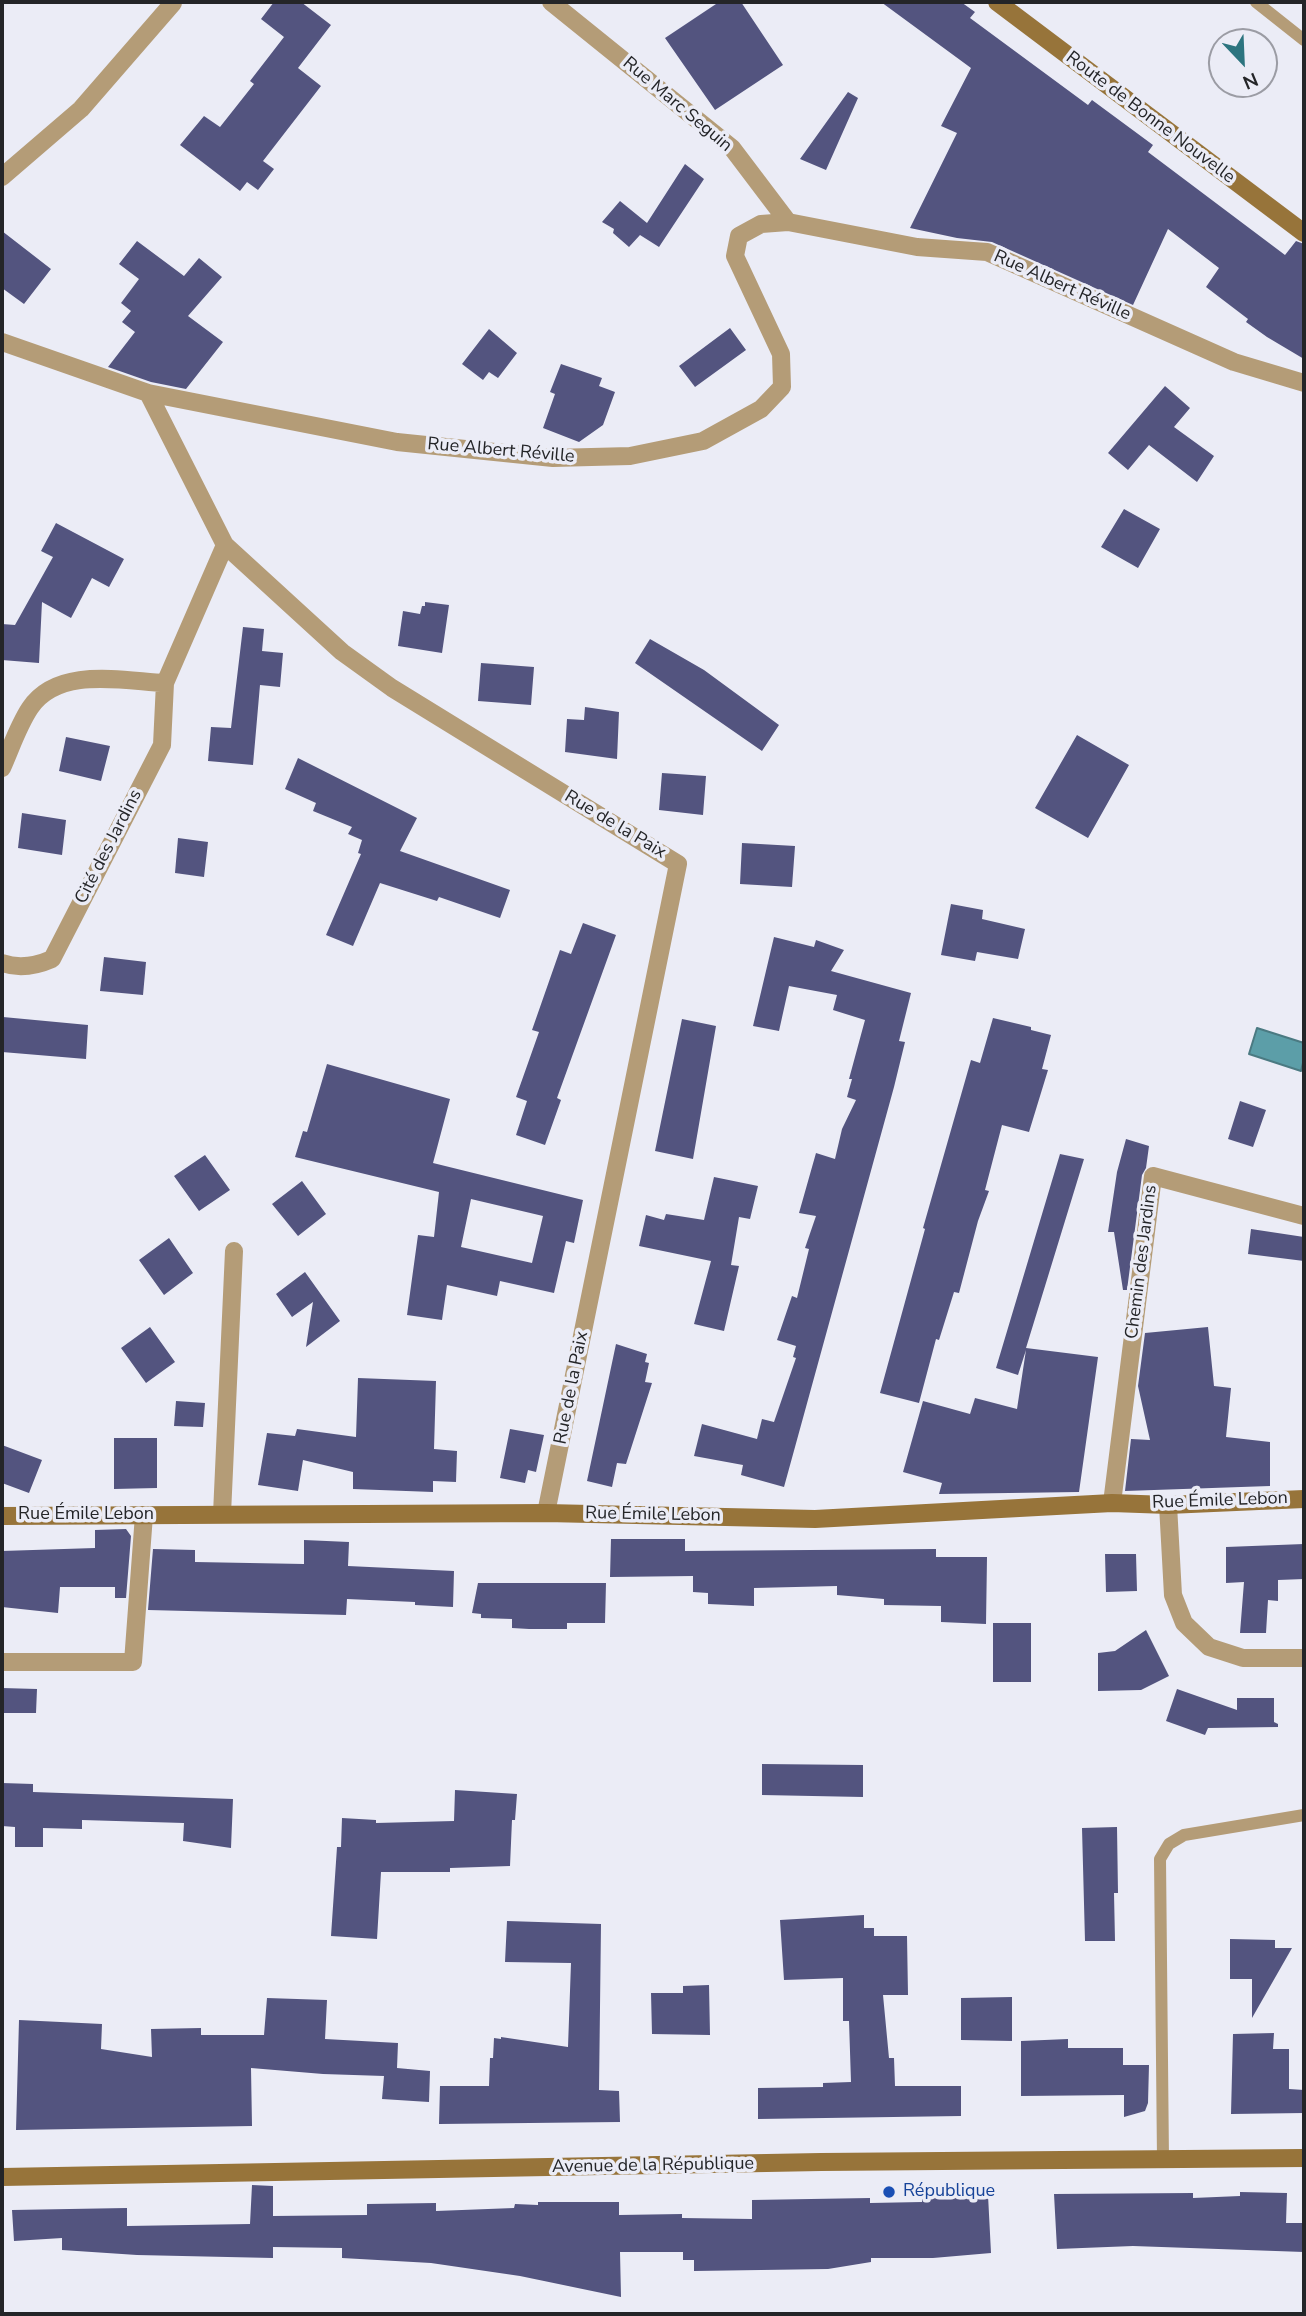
<!DOCTYPE html>
<meta charset="utf-8">
<style>
body{margin:0}
#map{position:relative;width:1306px;height:2316px;overflow:hidden;background:#ebecf6;font-family:"Nunito Sans",sans-serif}
canvas{display:block}
.frame{position:absolute;inset:0;border:4px solid #242528;pointer-events:none}
.north{position:absolute;left:1208px;top:28px;width:70px;height:70px;box-sizing:border-box;background:#ebecf6;border:2px solid #9b9ca4;border-radius:50%;rotate:157deg;font-size:19px;font-weight:700;line-height:28px;text-align:center;color:#242528}
.north::after{content:'';display:block;margin:auto;width:24px;height:32px;background:#2c747f;clip-path:polygon(50% 0,100% 100%,50% 72%,0 100%)}
</style>
<div id="map">
<canvas width="1306" height="2316"></canvas>
<div class="frame"></div>
<div class="north">N</div>
</div>
<script>
const context = document.querySelector('canvas').getContext('2d');
context.lineJoin = 'round';
function fillPath(path, color) {
  context.fillStyle = color;
  context.fill(path, 'evenodd');
}
function strokePath(path, color, width, dash) {
  context.strokeStyle = color;
  context.lineWidth = width;
  context.lineCap = dash ? 'butt' : 'round';
  context.setLineDash(dash || []);
  context.stroke(path);
}
function write(font, color, halo, rows, align = 'center') {
  context.font = font + ' "Nunito Sans",sans-serif';
  context.lineWidth = 7;
  context.setLineDash([]);
  context.textBaseline = 'middle';
  context.strokeStyle = halo;
  context.fillStyle = color;
  for (const [text, x, y, turn = 0] of rows) {
    context.save();
    context.translate(x, y);
    context.rotate((+turn || 0) * Math.PI / 180);
    context.textAlign = isNaN(turn) ? turn : align;
    if (halo) context.strokeText(text, 0, 0);
    context.fillText(text, 0, 0);
    context.restore();
  }
}
const water = new Path2D(`
 M1257,1028L1304,1043V1059L1301,1071L1249,1054Z`);
const building = new Path2D(`
 M274,2H301L331,25L298,68L321,86L263,161L274,169L258,190L247,182L240,191L180,145L204,116L220,127L254,84L250,81L284,37L261,19Z
 M719,2H741L783,65L715,110L665,38Z
 M881,2H961L975,12L970,18L1088,105L1092,100L1153,145L1148,152L1285,255L1296,241L1304,244V359L1267,337L1246,322L1248,319L1206,287L1219,268L1168,229L1133,305L992,242L957,238L910,228L957,133L941,126L971,68Z
 M848,92L858,98L826,170L800,159Z
 M685,164L704,179L659,247L640,235L629,247L613,233L614,229L602,222L620,201L647,223Z
 M2,231L51,269L24,304L2,288Z
 M137,241L184,276L199,258L222,277L188,316L223,342L186,389L151,382L108,367L135,332L122,322L131,311L121,303L139,279L119,264Z
 M730,328L746,350L695,387L679,366Z
 M489,329L517,353L498,378L489,372L483,380L462,364Z
 M561,364L602,378L599,386L615,392L603,425L579,442L543,428L555,394L550,392Z
 M1165,386L1190,408L1174,427L1214,456L1197,482L1149,445L1128,470L1108,453Z
 M1124,509L1160,529L1138,568L1101,547Z
 M56,523L124,559L109,587L92,578L71,618L42,602L39,663L2,660V624L15,625L53,557L41,551Z
 M425,602L449,605L442,653L398,646L403,611L420,614L422,606H425Z
 M243,627L264,629L262,651L283,653L280,687L260,685L253,765L208,761L211,727L231,728Z
 M650,639L704,670L779,725L762,751L635,663Z
 M481,663L534,667L531,705L478,701Z
 M585,707L619,712L617,759L565,752L567,719L584,720Z
 M1077,735L1129,765L1088,838L1035,808Z
 M66,737L110,746L101,781L59,771Z
 M298,758L417,818L400,851L510,890L500,918L439,897L437,901L380,883L353,946L326,935L361,854L358,853L362,840L348,834L352,827L313,811L316,803L285,789Z
 M662,773L706,776L703,815L659,810Z
 M22,813L66,820L62,855L18,848Z
 M178,838L208,842L204,877L175,873Z
 M742,843L795,846L792,887L740,884Z
 M951,904L983,910L982,919L1025,929L1018,959L977,952L975,961L941,955Z
 M583,923L616,935L557,1098L561,1100L545,1145L516,1135L527,1101L516,1097L539,1032L532,1030L560,950L571,954Z
 M774,937L814,947L816,940L844,950L831,971L911,993L899,1041L905,1042L894,1087L784,1487L741,1475L743,1465L694,1456L702,1424L757,1439L762,1419L774,1422L796,1358L793,1357L796,1346L777,1340L792,1296L797,1298L809,1249L805,1248L816,1216L799,1213L816,1153L835,1159L842,1129L856,1100L847,1097L852,1079H849L865,1020L833,1010L837,995L789,986L779,1031L753,1026Z
 M104,957L146,962L143,995L100,991Z
 M3,1017L88,1025L86,1059L2,1052Z
 M993,1018L1031,1027V1030L1051,1035L1042,1069L1048,1070L1029,1132L1002,1125L985,1190L989,1191L978,1221L959,1293L954,1292L939,1340L936,1339L919,1403L880,1393L925,1229L923,1228L971,1060L980,1063Z
 M682,1019L716,1026L693,1159L655,1151Z
 M327,1064L450,1099L433,1163L583,1200L574,1243L566,1241L554,1293L500,1281L497,1296L447,1285L442,1320L407,1315L418,1235L434,1237L439,1192L295,1157L303,1131L307,1132ZM471,1199L543,1216L532,1263L461,1247Z
 M1240,1101L1266,1110L1253,1147L1228,1139Z
 M1126,1139L1149,1146L1146,1168L1142,1175L1127,1290H1123L1114,1232H1108L1117,1172Z
 M1060,1154L1084,1159L1026,1348L1098,1357L1079,1492L939,1494L942,1483L903,1472L923,1401L970,1414L975,1398L1017,1409L1026,1350L1018,1375L996,1368Z
 M205,1155L230,1190L199,1211L174,1176Z
 M714,1177L758,1186L750,1219L739,1217L731,1265L739,1266L724,1331L694,1324L711,1261L639,1246L646,1215L664,1220L666,1214L704,1220Z
 M302,1181L326,1214L298,1236L272,1204Z
 M1251,1229L1304,1237V1261L1248,1254Z
 M169,1238L193,1273L164,1295L139,1260Z
 M305,1272L340,1321L306,1347L313,1302L292,1317L276,1294Z
 M150,1327L175,1362L146,1383L121,1348Z
 M1208,1327L1214,1386L1231,1388L1226,1437L1270,1442V1486L1125,1491L1131,1439L1150,1440L1138,1386L1145,1333Z
 M616,1344L647,1354L645,1362L649,1363L645,1382L652,1383L626,1464L617,1463L612,1487L587,1481Z
 M358,1378L436,1381L434,1449L457,1451L456,1482L433,1481V1492L353,1489V1472L303,1460L298,1491L258,1485L267,1433L295,1436L297,1429L356,1437Z
 M176,1401L205,1403L203,1427L174,1426Z
 M510,1429L544,1435L536,1472L528,1470L525,1483L500,1478Z
 M114,1438H157V1488L114,1489Z
 M2,1445L42,1460L29,1493L2,1483Z
 M126,1529L131,1536L126,1598H115V1587H60L58,1613L2,1607V1551L95,1548V1530Z
 M611,1539H685V1551L936,1549V1557H987L986,1624L941,1622V1606L884,1605V1599L837,1595V1586L754,1588V1606L708,1604V1593L693,1592V1576L610,1577Z
 M304,1540L349,1542L348,1566L454,1571L453,1607L415,1605V1602L347,1599L346,1615L148,1610L153,1549L195,1550V1562L304,1564Z
 M1304,1544V1579L1278,1580V1601L1268,1600L1266,1633H1240L1244,1582L1226,1583V1547Z
 M1105,1554H1136L1137,1591L1106,1592Z
 M478,1583H606L605,1623H567V1629H529L512,1628V1619L481,1618V1614L472,1613Z
 M993,1623H1031V1682H993Z
 M1146,1630L1169,1676L1141,1690L1098,1691V1653L1115,1651Z
 M2,1688L37,1689L36,1713H2Z
 M1177,1689L1237,1710V1698H1274V1722L1278,1724V1727L1208,1728L1205,1735L1166,1721Z
 M762,1764L863,1765V1797L762,1795Z
 M2,1783L33,1784V1792L233,1799L231,1848L183,1841L184,1823L82,1820V1829L43,1828V1847H15V1827L2,1826Z
 M455,1790L517,1794L515,1820H512L510,1866L450,1868V1872H381L377,1939L331,1936L337,1847H341L342,1818L376,1820V1823L454,1821Z
 M1117,1827L1118,1893H1114L1115,1941H1085L1082,1828Z
 M864,1915V1928H874V1936H907L908,1995H883L889,2058H894L895,2086H961V2116L758,2119V2088L823,2087V2083L851,2082L849,2021H843V1978L784,1980L780,1920Z
 M507,1921L601,1924L599,2090L619,2091L620,2122L439,2124L440,2086H489L490,2058H493L494,2038L501,2039V2037L568,2047L571,1963L505,1962Z
 M1230,1939L1275,1940V1948H1292L1252,2018V1979H1230Z
 M709,1985L710,2035L652,2034L651,1993H683V1986Z
 M1012,1997V2041L961,2040V1998Z
 M267,1998L327,2000L325,2039L398,2043L397,2068L430,2071L429,2102L382,2099L384,2076L323,2074L251,2068L252,2126L16,2130L19,2020L102,2024L101,2049L152,2057L151,2029L201,2028V2035H264Z
 M1274,2033L1273,2049H1289V2089L1304,2090V2113L1231,2114L1233,2034Z
 M1068,2039V2048H1123V2065H1149L1148,2103L1145,2111L1124,2117V2095L1021,2096V2041Z
 M252,2185L273,2186V2216L367,2215V2204L436,2203V2211L514,2208L515,2204L538,2205V2202H619V2215L682,2214V2218L752,2219V2200L870,2198V2203L922,2202V2197L988,2195L991,2253L933,2258H871V2262L828,2269L694,2271V2260H683V2252H620L621,2297L520,2276L431,2263L342,2258V2248L273,2247V2258L137,2255L62,2250V2238L14,2241L12,2210L127,2208V2226L250,2224Z
 M1240,2192L1287,2193L1286,2223H1304V2252L1133,2246L1057,2249L1054,2194L1193,2193V2198L1240,2196Z`);
const lane = new Path2D(`
 M1256,2L1304,40
 M1163,2160L1160,1859L1169,1844L1184,1835L1304,1815`);
const street = new Path2D(`
 M551,2L732,148L788,222
 M2,177L81,109L173,3
 M2,342L148,393L397,442L553,458L630,456L703,441L761,409L782,387L781,354L735,256L739,236L761,224L788,222L917,247L987,252L1234,362L1304,383
 M148,393L225,545L342,652L392,688L678,864L546,1513
 M2,768C11,748 18,726 30,708C58,666 123,681 165,683
 M2,963C19,969 36,966 52,959L162,745L165,683L225,545
 M1112,1503L1153,1176L1304,1216
 M1168,1505L1173,1595L1184,1623L1209,1647L1243,1658H1304
 M222,1514L234,1251
 M2,1662H133L144,1515`);
const secondary = new Path2D(`
 M997,2L1304,233
 M2,1516L546,1513L815,1519L1112,1503L1168,1505L1304,1499
 M2,2177L821,2162L1304,2158`);
const markers = [
 [889,2192,7,"#1a4fb4"]
];
const streetNames = [
 ["Rue Marc Seguin",677,105,40],
 ["Route de Bonne Nouvelle",1150,118,37],
 ["Rue Albert Réville",1062,286,24],
 ["Rue Albert Réville",501,451,5],
 ["Rue de la Paix",615,825,31],
 ["Cité des Jardins",109,847,-63],
 ["Chemin des Jardins",1142,1262,-83],
 ["Rue de la Paix",572,1388,-79],
 ["Rue Émile Lebon",1220,1501,-2],
 ["Rue Émile Lebon",86,1515],
 ["Rue Émile Lebon",653,1515,1],
 ["Avenue de la République",653,2166,-1]
];
const transitNames = [
 ["République",903,2192]
];
fillPath(water, '#5c9ea8');
strokePath(water, '#4b7a82', 2);
fillPath(building, '#53547f');
strokePath(lane, '#b49c77', 12);
strokePath(street, '#b49c77', 18);
strokePath(secondary, '#97743a', 18);
for (const [x, y, r, color] of markers) {
  const dot = new Path2D();
  dot.arc(x, y, r, 0, 2 * Math.PI);
  context.fillStyle = color;
  context.fill(dot);
  strokePath(dot, '#ebecf6', 2.5);
}
write('18px', '#242528', '#ebecf6', streetNames);
write('18px', '#164399', '#ebecf6', transitNames, 'left');
</script>
